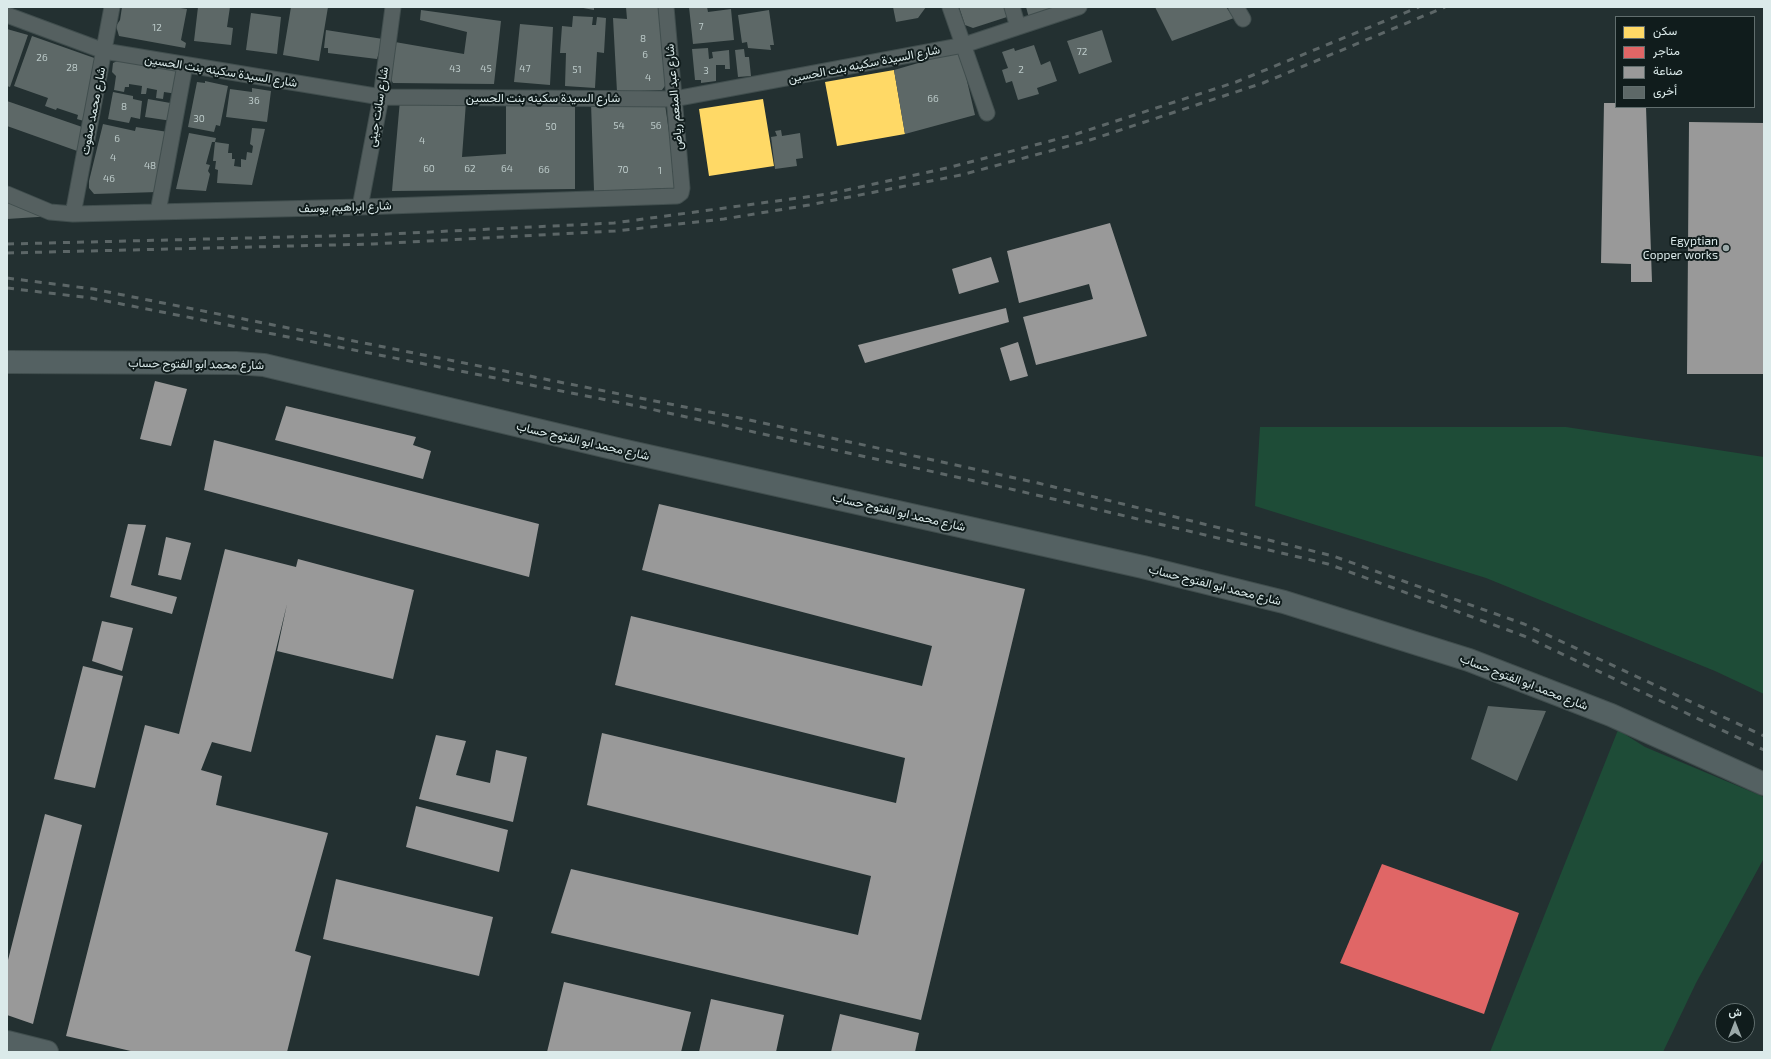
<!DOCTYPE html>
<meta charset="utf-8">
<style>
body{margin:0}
#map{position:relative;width:1771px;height:1059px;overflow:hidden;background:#233031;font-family:"Exo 2",Vazirmatn,sans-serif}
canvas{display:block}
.frame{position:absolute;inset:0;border:8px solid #dbeaea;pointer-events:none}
.legend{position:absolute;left:1615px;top:16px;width:140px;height:92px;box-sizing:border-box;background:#101c1c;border:1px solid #616e6e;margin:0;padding:5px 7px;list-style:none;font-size:12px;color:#dbeaea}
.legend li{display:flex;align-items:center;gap:8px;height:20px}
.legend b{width:20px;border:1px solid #616e6e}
.north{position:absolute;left:1715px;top:1003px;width:40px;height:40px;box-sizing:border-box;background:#101c1c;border:1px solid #616e6e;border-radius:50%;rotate:0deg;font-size:11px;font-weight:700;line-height:16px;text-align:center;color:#dbeaea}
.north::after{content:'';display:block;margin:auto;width:14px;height:18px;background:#9ba9a9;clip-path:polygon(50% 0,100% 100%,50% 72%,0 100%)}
</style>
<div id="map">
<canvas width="1771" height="1059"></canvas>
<div class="frame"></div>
<ul class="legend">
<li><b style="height:11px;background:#ffd966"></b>سكن</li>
<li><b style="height:11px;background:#e06666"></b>متاجر</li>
<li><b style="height:11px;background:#999"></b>صناعة</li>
<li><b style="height:11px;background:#5d6867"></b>أخرى</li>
</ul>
<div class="north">ش</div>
</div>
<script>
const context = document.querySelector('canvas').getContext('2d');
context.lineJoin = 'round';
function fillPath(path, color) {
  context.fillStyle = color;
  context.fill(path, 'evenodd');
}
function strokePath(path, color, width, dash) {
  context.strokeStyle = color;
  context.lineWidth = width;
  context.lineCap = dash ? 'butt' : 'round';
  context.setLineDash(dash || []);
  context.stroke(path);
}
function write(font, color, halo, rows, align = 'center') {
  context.font = font + ' "Exo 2",Vazirmatn,sans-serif';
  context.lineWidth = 4;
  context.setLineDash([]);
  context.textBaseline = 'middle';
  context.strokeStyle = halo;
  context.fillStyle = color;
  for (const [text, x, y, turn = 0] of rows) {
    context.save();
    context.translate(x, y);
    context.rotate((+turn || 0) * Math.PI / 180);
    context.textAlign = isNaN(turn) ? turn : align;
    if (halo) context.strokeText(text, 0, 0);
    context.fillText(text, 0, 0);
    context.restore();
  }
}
const green = new Path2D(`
 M1260,427H1566L1764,457V694L1715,671L1486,578L1255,506Z
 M1618,730L1645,747L1764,797V858L1696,983L1663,1052H1490Z`);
const homes = new Path2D(`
 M894,70L905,134L837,146L825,82Z
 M763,99L774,166L709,176L699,109Z`);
const shops = new Path2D(`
 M1382,864L1519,913L1484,1014L1340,963Z`);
const industry = new Path2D(`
 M1604,103H1616V107H1646L1652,282H1631V264L1601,263Z
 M1689,122L1764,123V374H1687Z
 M1110,223L1147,336L1036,365L1023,317L1093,299L1089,284L1019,303L1007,251Z
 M991,257L999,282L959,294L952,269Z
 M1006,308L1009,322L865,363L858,345Z
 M1018,342L1028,376L1010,381L1000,348Z
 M155,381L187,389L171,446L140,439Z
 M286,406L416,437L413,445L431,451L423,479L275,440Z
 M214,440L539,524L529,577L204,490Z
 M659,504L1025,589L921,1020L551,933L571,869L858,935L871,876L587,805L602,733L896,803L905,758L615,685L631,616L922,686L932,646L642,570Z
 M128,524L146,525L131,585L177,597L172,614L110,597Z
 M166,537L191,543L181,580L158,575Z
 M225,549L296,567L298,559L414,590L393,679L277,651L287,604L251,752L212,742L201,770L222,776L216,805L328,833L295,951L311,956L287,1052H135L66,1036L145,725L179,734Z
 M102,621L133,628L122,671L92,661Z
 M83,666L123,676L95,788L54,779Z
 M436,735L466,741L456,775L490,783L496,750L527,757L513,822L419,799Z
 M416,806L508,830L499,872L406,847Z
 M45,814L82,825L33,1024L7,1015V964Z
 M336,879L493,917L479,976L323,939Z
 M564,982L691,1012L681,1052H547Z
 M711,999L784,1015L776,1052H699Z
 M840,1014L919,1033L915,1052H831Z`);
const building = new Path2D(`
 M122,7H174L187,9L181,40L186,43L185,48L119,36L116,26L120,20Z
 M198,7H230L227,27L233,28L231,45L194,41Z
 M291,7H328L319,61L283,55Z
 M578,7H594V10Z
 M626,7H660L667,83L662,90L617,92L613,18L627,19Z
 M689,7H707L708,12L731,9L734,40L693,44Z
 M893,7H926L918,18L896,22Z
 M959,7H1004L1007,17L973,28L965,25Z
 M1026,7H1061L1029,18Z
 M1155,7H1226L1234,18L1172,41Z
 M421,10L501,21L494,84L393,83L389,76L395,42L464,54L467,32L420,20Z
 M769,10L774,45H770L771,50L748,48L747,42L742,43L738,15Z
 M251,13L281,17L277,54L246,50Z
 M573,16L593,17L592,25H596L597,17L606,18L604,53L597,52L595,88L565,86L566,53H560L562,26L572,27Z
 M520,24L553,27L550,85L514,82Z
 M7,29L28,35L10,87L7,86Z
 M326,30L383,39L377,59L328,53V48H324Z
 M1102,30L1112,62L1079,74L1067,41Z
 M32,36L100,60L87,122L77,119L78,115L57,108L56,110L45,106L48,98L14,86Z
 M1034,45L1041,65L1050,61L1057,81L1037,88L1039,94L1018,100L1012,81L1006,83L1002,70L1008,68L1002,52L1014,48L1015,51Z
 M708,48L709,59L713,58L712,52L729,50L730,69H725V65H716V81L701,83V80H695L692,49Z
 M744,49L745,57H749L751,76L738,77L735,50Z
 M960,51L975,115L905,134L894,70Z
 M124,58L181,67L177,94L164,92L163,99L156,98L157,90L147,88L146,94H141L142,86L129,84V87H125L124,92L114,90L116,76L112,72L113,63Z
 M205,81L228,86L220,126L216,125L214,132L188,127L197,82L205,83Z
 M252,88L271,91L267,122L226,117L230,89L252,92Z
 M113,92L133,96V99L142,101L140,119L131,117L129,123L108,119Z
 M148,99L176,104L172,121L145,117Z
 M400,100L466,102L462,157L506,154V103H575V189L392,191Z
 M7,101L88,129L80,152L7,126Z
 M591,103L665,104L677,188L594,191Z
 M103,124L135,131L136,127L168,132L158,192L94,194L89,188V181Z
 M252,128L265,129L252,185L217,183L218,170L215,169L216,161H213L215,142L229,144L228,153H232V159H235L234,166L241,167V159L246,160L247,152L252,153L253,146L250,144Z
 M781,130L782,136L800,133L803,158L796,159L797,166L775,169L771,137L777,136L775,131Z
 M189,133L216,138L215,142H212L206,164L210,165L208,171L210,174L206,191L176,189Z
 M7,198L53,216L7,219Z
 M1488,706L1546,711L1517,781L1471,759Z`);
const street = new Path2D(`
 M950,7L987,113
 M1012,7L1018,27
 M1236,7L1243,19
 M7,15L104,51L381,97L674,99L964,45L1079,7
 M7,194L50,212L73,214L360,207L677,196L681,193L682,188L666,7
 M360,207L381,97L393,7
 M158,212L185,65
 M73,214L112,7`);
const secondary = new Path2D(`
 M7,362L236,363L264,365L621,450L1143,567L1284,602L1469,660L1611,715L1764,784
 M7,1042L47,1052`);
const rail = new Path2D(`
 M7,244L368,235L614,223L828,194L951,167L1073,135L1236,82L1419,7
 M7,253L373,244L615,231L724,219L809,205L961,175L1087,141L1263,83L1445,7
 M7,278L93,289L740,418L1038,483L1333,556L1524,624L1764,736
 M7,288L91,298L637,406L1015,490L1328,564L1524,636L1764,750`);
const markers = [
 [1726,248,4,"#9ba9a9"]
];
const numberNames = [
 ["7",701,27],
 ["12",157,28],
 ["8",643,39],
 ["72",1082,52],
 ["6",645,55],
 ["26",42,58],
 ["28",72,68],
 ["43",455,69],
 ["45",486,69],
 ["47",525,69],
 ["51",577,70],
 ["2",1021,70],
 ["3",706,71],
 ["4",648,78],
 ["66",933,99],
 ["36",254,101],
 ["8",124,107],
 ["30",199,119],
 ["54",619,126],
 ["56",656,126],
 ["50",551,127],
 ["6",117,139],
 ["4",422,141],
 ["4",113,158],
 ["48",150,166],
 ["60",429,169],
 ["62",470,169],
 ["64",507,169],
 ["66",544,170],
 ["70",623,170],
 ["1",660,171],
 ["46",109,179]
];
const streetNames = [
 ["شارع السيدة سكينه بنت الحسين",864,64,-11],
 ["شارع السيدة سكينه بنت الحسين",221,71,9],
 ["شارع عبد المنعم رياض",674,97,-95],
 ["شارع السيدة سكينه بنت الحسين",543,98],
 ["شارع سانت جينى",378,107,-81],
 ["شارع محمد صفوت",93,111,-79],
 ["شارع ابراهيم يوسف",345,207,-2],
 ["شارع محمد ابو الفتوح حساب",196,364,1],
 ["شارع محمد ابو الفتوح حساب",583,441,13],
 ["شارع محمد ابو الفتوح حساب",899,512,13],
 ["شارع محمد ابو الفتوح حساب",1215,585,14],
 ["شارع محمد ابو الفتوح حساب",1524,682,21]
];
const poiNames = [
 ["Egyptian",1718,241],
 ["Copper works",1718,255]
];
fillPath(green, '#1e4c37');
fillPath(homes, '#ffd966');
fillPath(shops, '#e06666');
fillPath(industry, '#999');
fillPath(building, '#5d6867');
strokePath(street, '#414e4e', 17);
strokePath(secondary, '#414e4e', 24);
strokePath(street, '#556060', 15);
strokePath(secondary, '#546162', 22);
strokePath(rail, '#5c6667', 3, [7, 7]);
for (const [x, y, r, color] of markers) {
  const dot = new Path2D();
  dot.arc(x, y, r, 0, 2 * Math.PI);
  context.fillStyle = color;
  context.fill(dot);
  strokePath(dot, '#101c1c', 1.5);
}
write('10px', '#bccac9', null, numberNames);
write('12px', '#dbeaea', '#101c1c', streetNames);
write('12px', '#dbeaea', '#101c1c', poiNames, 'right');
</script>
